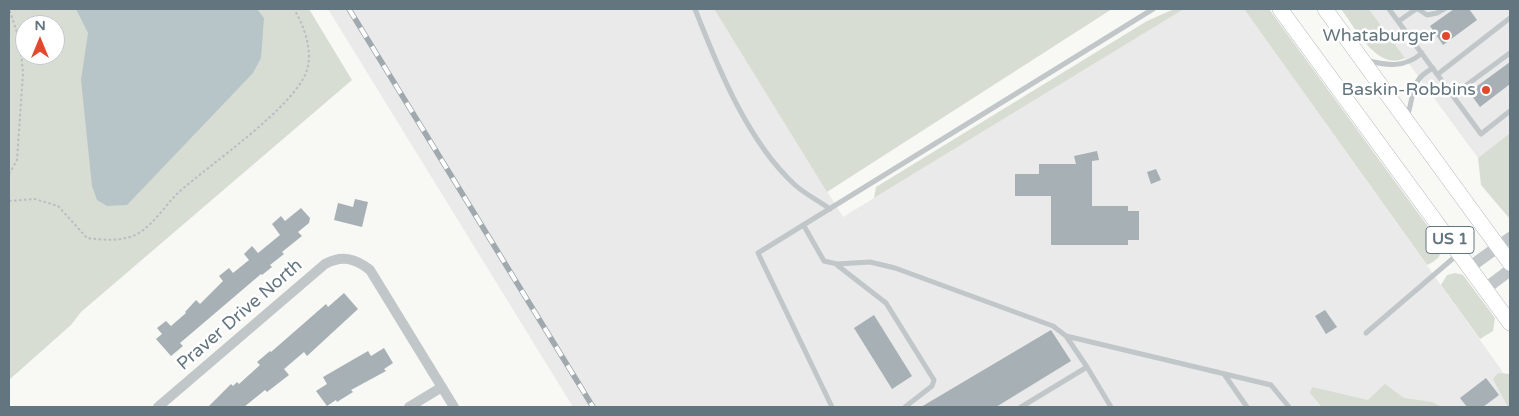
<!DOCTYPE html>
<style>
body{margin:0}
#map{position:relative;width:1519px;height:416px;overflow:hidden;background:#f8f8f5;font-family:"Varela Round",sans-serif}
canvas{display:block}
.frame{position:absolute;inset:0;border:10px solid #637680;pointer-events:none}
.north{position:absolute;left:15px;top:15px;width:50px;height:50px;box-sizing:border-box;background:#fff;border:1px solid #c1c8cc;border-radius:50%;rotate:0deg;font-size:14px;font-weight:700;line-height:20px;text-align:center;color:#637680}
.north::after{content:'';display:block;margin:auto;width:18px;height:22px;background:#e2482c;clip-path:polygon(50% 0,100% 100%,50% 72%,0 100%)}
</style>
<div id="map">
<canvas width="1519" height="416"></canvas>
<div class="frame"></div>
<div class="north">N</div>
</div>
<script>
const context = document.querySelector('canvas').getContext('2d');
context.lineJoin = 'round';
function fillPath(path, color) {
  context.fillStyle = color;
  context.fill(path, 'evenodd');
}
function strokePath(path, color, width, dash) {
  context.strokeStyle = color;
  context.lineWidth = width;
  context.lineCap = dash ? 'butt' : 'round';
  context.setLineDash(dash || []);
  context.stroke(path);
}
function write(font, color, halo, rows, align = 'center') {
  context.font = font + ' "Varela Round",sans-serif';
  context.lineWidth = 5;
  context.setLineDash([]);
  context.textBaseline = 'middle';
  context.strokeStyle = halo;
  context.fillStyle = color;
  for (const [text, x, y, turn = 0] of rows) {
    context.save();
    context.translate(x, y);
    context.rotate((+turn || 0) * Math.PI / 180);
    context.textAlign = isNaN(turn) ? turn : align;
    if (halo) context.strokeText(text, 0, 0);
    context.fillText(text, 0, 0);
    context.restore();
  }
}
const built = new Path2D(`
 M328,9H714L843,217L1184,9H1244L1510,382V407H573Z
 M1369,9H1510V133L1478,158Z`);
const green = new Path2D(`
 M9,9H309L352,80L81,312L71,325L9,380ZM25,25H55V55H25Z
 M714,9H1112L827,192Z
 M1174,9H1184L874,198L876,187L1147,21Z
 M1244,9H1269L1440,243C1444,254 1437,261 1427,265Z
 M1341,9H1369L1405,58C1377,72 1355,27 1341,9Z
 M1510,133V219L1481,185L1478,158Z
 M1455,273L1463,275L1495,318L1493,331L1480,339L1441,285L1447,275Z
 M1498,373L1510,374V407H1508L1493,379Z
 M1385,384L1404,398L1432,402L1442,407H1322L1310,393L1312,387L1368,400Z`);
const water = new Path2D(`
 M76,9H257L264,18L261,58L253,73L127,205L107,206L97,200L92,186L81,80L88,33Z`);
const building = new Path2D(`
 M1454,9H1469L1477,20L1443,45L1430,26Z
 M1510,62V84L1480,107L1469,92Z
 M1097,151L1099,160L1092,161V206H1128V211H1139V240H1128V245H1051V196H1015V174H1039V164H1076L1074,156Z
 M1156,169L1161,180L1151,184L1147,172Z
 M355,199L368,202L362,227L334,220L338,203L353,207Z
 M301,208L310,218L309,223L298,232L302,236L282,252L284,254L270,265L272,267L262,275L261,274L180,343L183,346L171,356L156,339L162,334L157,328L166,321L171,326L186,313L185,312L196,300L200,304L223,281L219,276L229,268L233,273L249,260L244,254L252,246L258,253L280,235L272,224L281,216L285,221Z
 M344,293L358,309L307,356L304,352L284,369L289,375L267,392L265,390L244,407H208L231,384L233,386L237,382L239,384L260,365L257,362L270,351L271,352L326,304L328,307Z
 M1325,310L1337,327L1326,334L1315,316Z
 M874,315L912,376L892,389L854,328Z
 M1051,330L1071,361L996,407H921Z
 M384,348L393,363L384,369L386,371L351,390L353,392L337,402L336,400L327,406L316,391L327,384L323,377L368,351L371,356Z
 M1486,378L1499,395L1483,407H1467L1460,398Z`);
const path = new Path2D(`
 M9,174L17,160L23,73L20,41L9,9
 M9,201L35,199L58,206L87,238C104,240 124,242 139,233C154,224 166,204 179,192C209,165 296,106 307,70C313,50 304,26 294,9`);
const service = new Path2D(`
 M695,9C718,68 748,142 795,185C805,194 819,201 830,209
 M1389,9L1481,134L1510,111
 M1418,9L1427,15L1437,13L1444,9
 M1399,21L1416,9
 M1366,60C1387,66 1405,68 1422,53
 M1438,74L1510,18
 M1453,95L1510,53
 M1407,117C1415,94 1409,81 1433,68
 M804,226L824,261L837,264L870,262L895,268L1053,326L1066,336L1087,367L1021,407
 M837,265L886,303L934,380L932,386L905,407
 M1366,333L1457,255
 M1066,336L1271,385L1289,407
 M1087,367L1111,407
 M1224,374L1247,407
 M832,407L758,253L1153,9`);
const minor = new Path2D(`
 M158,407L325,264C342,255 355,258 370,270L454,407
 M409,407L442,387`);
const tertiary = new Path2D(`
 M1470,267L1510,238
 M1485,289L1510,270`);
const primary = new Path2D(`
 M1280,9L1510,323
 M1325,9L1510,263`);
const rail = new Path2D(`
 M349,9L593,407`);
const markers = [
 [1446,36,5,"#e2482c"],
 [1486,90,5,"#e2482c"]
];
const shields = [
 [1450,240,48]
];
const shieldNames = [
 ["US 1",1450,240]
];
const poiNames = [
 ["Whataburger",1436,36],
 ["Baskin-Robbins",1476,90]
];
const streetNames = [
 ["Praver Drive North",240,315,-41]
];
fillPath(built, '#e9eae9');
fillPath(green, '#d8ddd4');
fillPath(water, '#b7c4c8');
fillPath(building, '#a6b0b5');
strokePath(primary, '#b3b9bc', 16);
strokePath(path, '#b9bdc0', 2, [2.5, 2.5]);
strokePath(service, '#c1c6c9', 5);
strokePath(minor, '#c1c6c9', 10);
strokePath(tertiary, '#c1c6c9', 12);
strokePath(primary, '#fff', 15);
strokePath(rail, '#a0a9ad', 5.5);
strokePath(rail, '#fff', 4, [11]);
for (const [x, y, r, color] of markers) {
  const dot = new Path2D();
  dot.arc(x, y, r, 0, 2 * Math.PI);
  context.fillStyle = color;
  context.fill(dot);
  strokePath(dot, '#fff', 2);
}
for (const [x, y, w] of shields) {
  const box = new Path2D();
  box.roundRect(x - w / 2, y - 13.5, w, 27, 4);
  context.fillStyle = '#fff';
  context.fill(box);
  strokePath(box, '#637680', 1);
}
write('bold 16px', '#637680', null, shieldNames);
write('18px', '#637680', '#fff', poiNames, 'right');
write('18px', '#637680', '#fff', streetNames);
</script>
